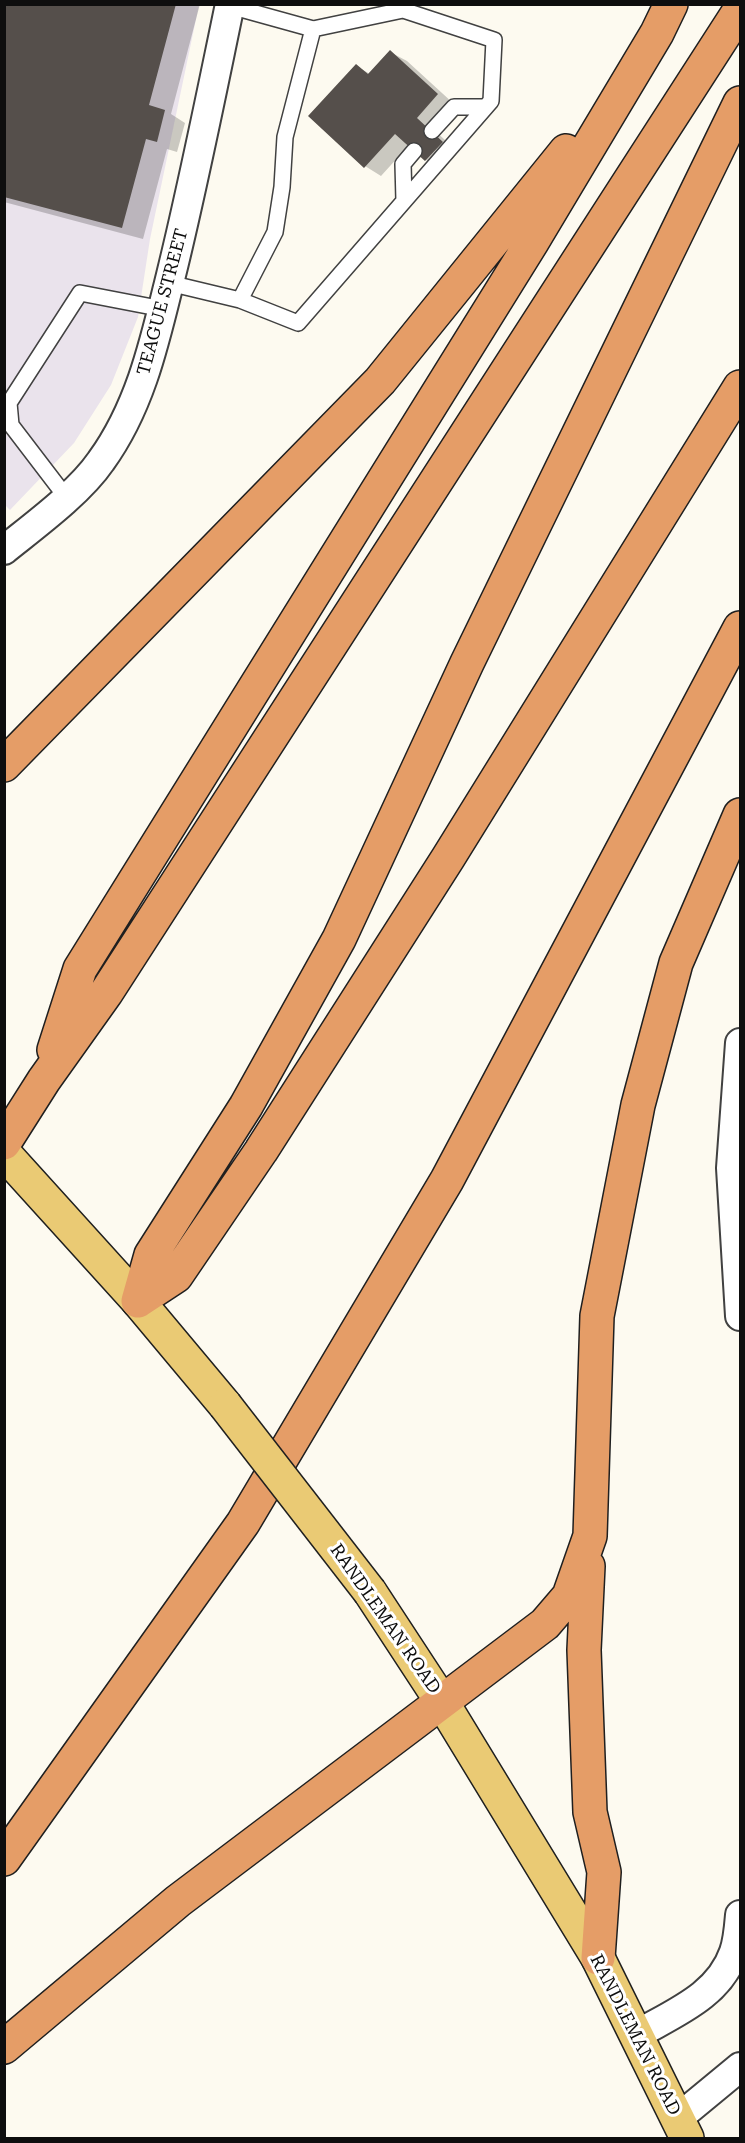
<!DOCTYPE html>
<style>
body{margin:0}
#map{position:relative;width:745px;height:2143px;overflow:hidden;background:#fdfaf0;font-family:"Roboto Serif",serif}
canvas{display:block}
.frame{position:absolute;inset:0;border:6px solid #0e0e0e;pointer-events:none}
</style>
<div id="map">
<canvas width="745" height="2143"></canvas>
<div class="frame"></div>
</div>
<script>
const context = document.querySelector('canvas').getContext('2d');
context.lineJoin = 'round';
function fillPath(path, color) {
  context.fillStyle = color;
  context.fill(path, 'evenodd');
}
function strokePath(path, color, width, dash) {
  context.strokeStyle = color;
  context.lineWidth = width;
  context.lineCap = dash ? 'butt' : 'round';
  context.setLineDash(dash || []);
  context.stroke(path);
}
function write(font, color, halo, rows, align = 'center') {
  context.font = font + ' "Roboto Serif",serif';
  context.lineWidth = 6;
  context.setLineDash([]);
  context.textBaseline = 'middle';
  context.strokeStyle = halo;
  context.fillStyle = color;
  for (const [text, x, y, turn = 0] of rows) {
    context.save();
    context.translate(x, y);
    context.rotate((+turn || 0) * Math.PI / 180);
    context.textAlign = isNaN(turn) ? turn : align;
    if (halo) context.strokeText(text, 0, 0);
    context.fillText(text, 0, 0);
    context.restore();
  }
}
const industrial = new Path2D(`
 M4,5H199L150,239L138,317L111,385L74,443L10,510L4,504Z`);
const shadow = new Path2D(`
 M4,4H200L171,114L185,123L177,152L167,149L143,239L4,202Z
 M390,52L407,61L454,104L432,128L458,152L442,170L426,160L409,145L381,176L365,166L356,66L370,74Z`);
const building = new Path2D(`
 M4,4H176L149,105L165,110L157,142L146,139L122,228L4,197Z
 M390,50L438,94L417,118L443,142L425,161L395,134L364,168L308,116L356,64L368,74Z`);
const service = new Path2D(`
 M432,131L454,107H485
 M404,201L403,164L414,151
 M169,283L240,300L275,232L282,187L285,137L313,29L230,6
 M240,300L298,323L491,101L494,40L403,10L313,29
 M66,497L11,425L9,403L80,293L163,309`);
const minor = new Path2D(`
 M4,550C35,525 79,493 101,461C141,406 155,340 171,275C193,186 211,95 230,4
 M740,1043L731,1168L740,1316
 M636,2035C674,2013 719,1996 734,1952C738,1941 739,1927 740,1915
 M677,2119L740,2067`);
const primary = new Path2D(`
 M4,1153L138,1301L225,1405
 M370,1592L442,1702L598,1958L687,2138`);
const motorway = new Path2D(`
 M4,765L380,381L566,151
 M54,1050L80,969L532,242L657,33L671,4
 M4,1143L44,1080L106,993L740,10
 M138,1301L151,1255L246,1106L339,939L467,663L740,103
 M138,1301L176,1276L261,1151L448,858L740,387
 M588,1566L584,1650L590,1812L604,1872L598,1958
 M4,1859L243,1523L447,1180L740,628
 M4,2047L178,1901L545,1624L569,1596L590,1536L597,1316L638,1105L676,963L740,815`);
const primaryBridge = new Path2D(`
 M225,1405L370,1592`);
const streetNames = [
 ["TEAGUE STREET",163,302,-75],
 ["RANDLEMAN ROAD",385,1619,55],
 ["RANDLEMAN ROAD",635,2035,63]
];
fillPath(industrial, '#eae3ec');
fillPath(shadow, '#0003');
fillPath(building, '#554f4b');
strokePath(service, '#414141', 18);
strokePath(minor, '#414141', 32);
strokePath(primary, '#1f1f1f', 36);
strokePath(motorway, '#1f1f1f', 36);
strokePath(service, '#fff', 15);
strokePath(minor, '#fff', 28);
strokePath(primary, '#eaca74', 33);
strokePath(motorway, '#e59d67', 33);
strokePath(primaryBridge, '#1f1f1f', 36, []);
strokePath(primaryBridge, '#eaca74', 33);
write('18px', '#0e0e0e', '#fff', streetNames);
</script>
